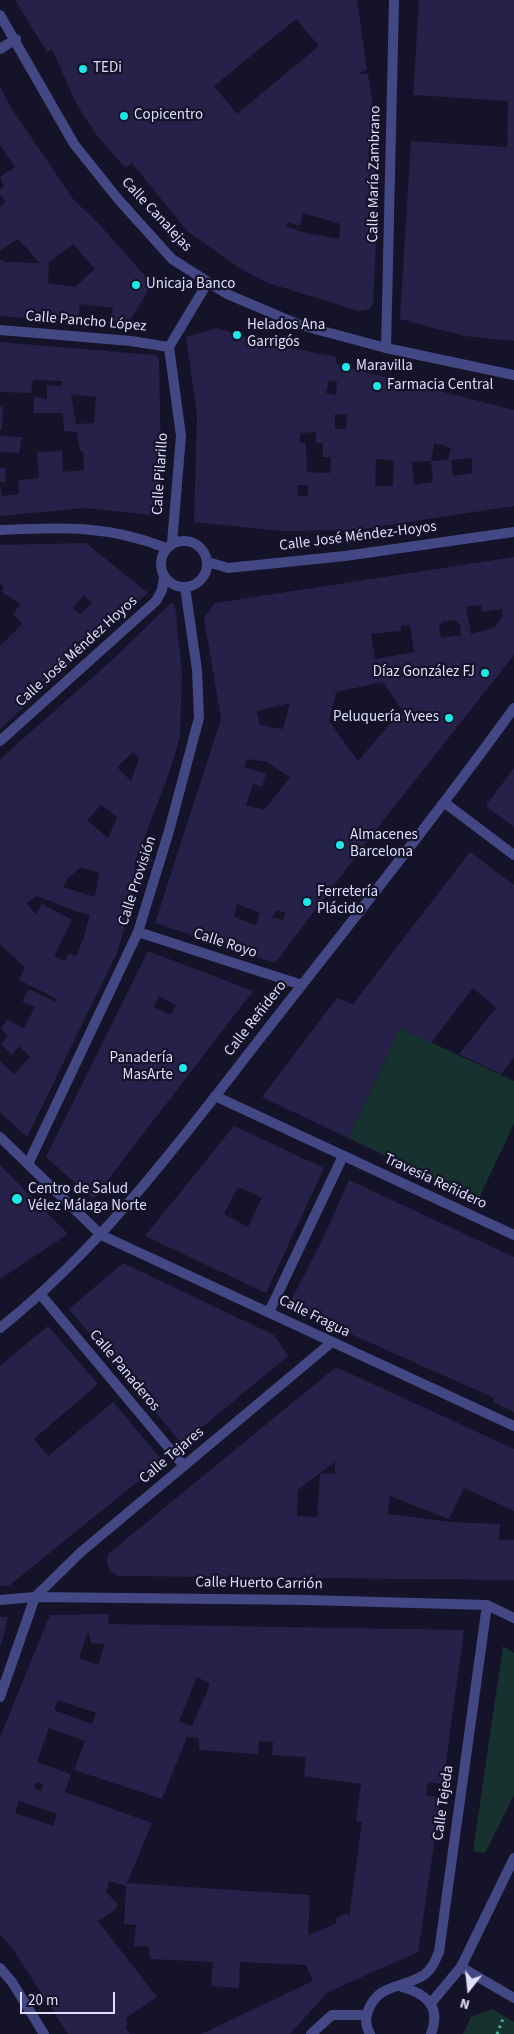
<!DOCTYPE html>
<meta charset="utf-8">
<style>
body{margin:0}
#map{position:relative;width:514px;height:2034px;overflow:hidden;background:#151329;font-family:"Source Sans 3",sans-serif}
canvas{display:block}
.north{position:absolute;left:444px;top:1964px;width:50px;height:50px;-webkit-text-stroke:4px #151329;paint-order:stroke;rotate:196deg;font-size:14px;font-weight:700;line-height:20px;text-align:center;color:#dfdefc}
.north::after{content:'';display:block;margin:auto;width:18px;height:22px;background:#dfdefc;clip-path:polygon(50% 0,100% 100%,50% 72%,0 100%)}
.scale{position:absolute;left:20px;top:1992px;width:95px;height:22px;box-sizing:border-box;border:2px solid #dfdefc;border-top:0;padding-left:6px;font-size:15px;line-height:18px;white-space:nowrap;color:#dfdefc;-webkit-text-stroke:4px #151329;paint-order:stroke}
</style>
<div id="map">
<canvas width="514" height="2034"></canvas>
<div class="north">N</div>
<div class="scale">20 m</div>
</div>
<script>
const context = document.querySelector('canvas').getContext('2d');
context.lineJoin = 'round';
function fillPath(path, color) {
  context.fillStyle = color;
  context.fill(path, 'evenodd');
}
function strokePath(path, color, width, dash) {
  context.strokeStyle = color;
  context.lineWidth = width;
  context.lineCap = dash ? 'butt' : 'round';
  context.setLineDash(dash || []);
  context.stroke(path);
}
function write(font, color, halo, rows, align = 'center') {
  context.font = font + ' "Source Sans 3",sans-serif';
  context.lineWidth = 4.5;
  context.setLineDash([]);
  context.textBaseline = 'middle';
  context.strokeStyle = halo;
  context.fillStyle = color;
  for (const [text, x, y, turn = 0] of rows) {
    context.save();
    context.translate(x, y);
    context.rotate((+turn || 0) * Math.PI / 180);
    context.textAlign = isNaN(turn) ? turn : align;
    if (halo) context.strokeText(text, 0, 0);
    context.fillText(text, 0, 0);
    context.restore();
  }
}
const green = new Path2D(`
 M400,1028L514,1081V1124L478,1200L348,1138Z
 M503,1646L514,1653V1795L485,1853L473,1851Z
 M492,2009L514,2022V2034H463L471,2017Z`);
const building = new Path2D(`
 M15,0H357L367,69L359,74H368L373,105L368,156L377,157L376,243L373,304L370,309L359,311L268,283L241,269L187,231L132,163L125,168L96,134L76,103L52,49L47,52ZM296,19L319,46L237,114L214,86ZM303,213L340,224L339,239L302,232L285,226L289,222L300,226Z
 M419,0H514V341L464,336L400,319L411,141L507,147L508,101L413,95Z
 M0,87L12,109L73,199L100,225L152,284L125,329L109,327L113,308L80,304L78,323L0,316V259L5,262L40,263L18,239L0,251V207L6,202L0,195V190L4,186L0,177L15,167L0,145ZM73,244L95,269L75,287L48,283L49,262Z
 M217,328L260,342L337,357L335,363L365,372L514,410V506L356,530L282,531L194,522L197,415L186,337ZM329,380L337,382L336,395L326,393ZM335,414L347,415L346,429H335ZM316,432V443H323V457H331L330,473L307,472L306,443H300V433ZM434,443L451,448L448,460L431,461ZM472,458V473L453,476L451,460ZM376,459L394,461L393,486H375ZM431,461L433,482L414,485L412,462ZM297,485H308V496H298Z
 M0,342L155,355L159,358L162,516L85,508L0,516V486L2,496L19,494L18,480L39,478L37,452L62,451L63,472L84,470L83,451H80L77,432L64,431L63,413H34V397L47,399V385L61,386L62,381L33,380L31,393L0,392ZM71,394L96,397L94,423L76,424Z
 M0,407H3L2,430H0Z
 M0,436L22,437L19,453L0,452Z
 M0,468H5L6,482H0Z
 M86,543L148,593L0,729V646L22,624L13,614L20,604L2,592L4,587L0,584V545ZM84,595L92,603L80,614L73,608Z
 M514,557V655L382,822L275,963L155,923L221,719L204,618L215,603ZM481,605L482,612L502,609V616L494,628L471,634L466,607ZM455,620L460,625L461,635L441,638L439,628L442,622ZM410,625L414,652L375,659L371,634L401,631V626ZM383,682L402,710L358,761L329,721L336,692ZM290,703L283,729L260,725L257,711ZM247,759L267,762L290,777L264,810L246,805L253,784L262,787L266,774L244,767ZM237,904L260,913L256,925L234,917ZM277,910L286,913L283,920L272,917Z
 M171,603L175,605L182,672L180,737L168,776L136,859L131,906L117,953L27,1137L0,1112V1061L14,1074L30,1057L19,1046L12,1055L1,1044L8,1036L1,1029L7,1020L24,1028L35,1007L22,1001L29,989L56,1002L57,999L19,980L25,967L0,945V759L110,662ZM133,752L139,759L131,781L117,767ZM101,805L117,817L108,838L87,820ZM80,868L99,872L95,897L63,887L68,878ZM37,896L75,911L90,915L83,940L76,956L69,953L65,961L54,956L72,920L42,904L36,914L26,903Z
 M514,768V827L487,807V804Z
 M470,852L514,885V1057L501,1074L459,1054L496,1008L473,988L431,1043L400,1028L348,1138L262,1097L337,998L353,1004Z
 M148,951L253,991L93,1199L46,1157ZM159,996L176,1005L171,1015L154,1007Z
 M234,1126L324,1168L266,1293L145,1236ZM238,1187L262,1198L248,1227L224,1214Z
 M0,1165L68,1234L0,1279Z
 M349,1180L514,1257V1412L493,1402L494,1398L288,1306L322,1241Z
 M123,1263L274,1335L288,1356L182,1444L69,1309Z
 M48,1326L98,1384L34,1439L48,1456L113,1402L163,1461L10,1585L0,1586V1366Z
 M336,1367L514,1449V1511L464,1488L449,1519L390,1496L388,1514L450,1522L500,1524L499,1540H514V1580L118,1576L110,1571L107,1563L108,1554ZM335,1462V1474L320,1473L317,1517L297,1516L298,1490L320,1473Z
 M109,1614L108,1624L464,1630L443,1784L428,1782L426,1795L441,1797L418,1952L328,1992L290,2034H201L313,1981L306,1965L240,1962L239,1988L211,1986L213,1962L150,1959L149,1947L134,1946L136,1925L124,1924L126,1886L109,1881L106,1892L118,1904L115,1910L98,1921L157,1997L126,2018L127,2026L125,2027L130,2034H68L14,1951L0,1934V1737L50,1615ZM89,1633L91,1643L105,1644L98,1665L79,1658L87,1634ZM197,1677L210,1684L192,1726L179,1721ZM58,1700L96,1713L92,1724L54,1710ZM49,1728L85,1741L74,1770L162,1799L187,1737L199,1738V1750L258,1754L259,1741L273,1742L272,1755L306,1757L304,1776L361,1784L356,1821L362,1822L349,1917L347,1913L335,1919L337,1923L308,1936L310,1895L127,1883L152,1823L65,1792L71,1774L37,1762ZM36,1782L43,1784L41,1791L34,1788ZM19,1801L57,1814L53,1826L15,1813Z
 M0,1617H8L1,1645H0Z`);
const path = new Path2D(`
 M497,2034L504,2016`);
const pedestrian = new Path2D(`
 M0,15L74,144L118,199L172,259L227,294L300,325L386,348L514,375
 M0,49L16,39
 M169,347L208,282
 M41,1295L184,1466
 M269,1312L343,1156`);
const minor = new Path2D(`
 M0,330L131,341L169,347L181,436L172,543
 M386,348L394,0
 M0,530C60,527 109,525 166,548
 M161 564a23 23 0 1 1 46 0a23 23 0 1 1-46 0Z
 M208,562L228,568L345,556L514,532
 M0,741L156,601L162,590L164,577
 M445,803L514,855
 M138,932L302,985
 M215,1096L514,1235
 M0,1137L101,1235L514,1426
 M28,1164L138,932L169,831L199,718L197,670L185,587
 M0,1328C103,1246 182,1139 262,1036C347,927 433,820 514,708
 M0,1600L35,1597L307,1600L487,1605L514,1618
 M0,1697L35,1597L81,1552L332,1342
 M461,1967L514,1998
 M0,1968L12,1982L44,2034
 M399,1986C425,1993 442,2005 431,2034
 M431,2003L461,1967L514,1858
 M311,2034L332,2015H366
 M370,2034C366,2027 365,2019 368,2011C378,1983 402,1989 424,1975C432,1969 435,1961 439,1952L487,1605`);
const markers = [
 [83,69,5,"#1de8e8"],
 [124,116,5,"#1de8e8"],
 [136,285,5,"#1de8e8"],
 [237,335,5,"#1de8e8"],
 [346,367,5,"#1de8e8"],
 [377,386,5,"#1de8e8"],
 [485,673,5,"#1de8e8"],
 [449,718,5,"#1de8e8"],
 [340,845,5,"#1de8e8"],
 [307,902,5,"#1de8e8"],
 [183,1068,5,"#1de8e8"],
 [17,1199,6,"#1de8e8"]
];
const poiNames = [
 ["TEDi",93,69],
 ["Copicentro",134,116],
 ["Unicaja Banco",146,285],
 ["Helados Ana",247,326],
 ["Garrigós",247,343],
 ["Maravilla",356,367],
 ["Farmacia Central",387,386],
 ["Díaz González FJ",475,673,"right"],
 ["Peluquería Yvees",439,718,"right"],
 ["Almacenes",350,836],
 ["Barcelona",350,853],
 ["Ferretería",317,893],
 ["Plácido",317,910],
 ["Panadería",173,1059,"right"],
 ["MasArte",173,1076,"right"],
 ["Centro de Salud",28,1190],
 ["Vélez Málaga Norte",28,1207]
];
const streetNames = [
 ["Calle María Zambrano",375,174,-89],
 ["Calle Canalejas",156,215,47],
 ["Calle Pancho López",86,322,5],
 ["Calle Pilarillo",161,474,-86],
 ["Calle José Méndez-Hoyos",358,537,-7],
 ["Calle José Méndez Hoyos",77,652,-42],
 ["Calle Provisión",138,881,-72],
 ["Calle Royo",225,944,18],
 ["Calle Reñidero",256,1019,-52],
 ["Travesía Reñidero",435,1182,25],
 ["Calle Fragua",314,1317,26],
 ["Calle Panaderos",124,1371,50],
 ["Calle Tejares",172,1456,-40],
 ["Calle Huerto Carrión",259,1584,1],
 ["Calle Tejeda",444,1803,-82]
];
fillPath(green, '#17322e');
fillPath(building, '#252148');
strokePath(path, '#3db19f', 3, [2.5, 4]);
strokePath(pedestrian, '#434783', 10);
strokePath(minor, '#434783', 10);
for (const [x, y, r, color] of markers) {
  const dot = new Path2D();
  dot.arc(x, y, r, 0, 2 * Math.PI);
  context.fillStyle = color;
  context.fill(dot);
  strokePath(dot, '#151329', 2);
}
write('15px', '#dfdefc', '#151329', poiNames, 'left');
write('15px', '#dfdefc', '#151329', streetNames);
</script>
